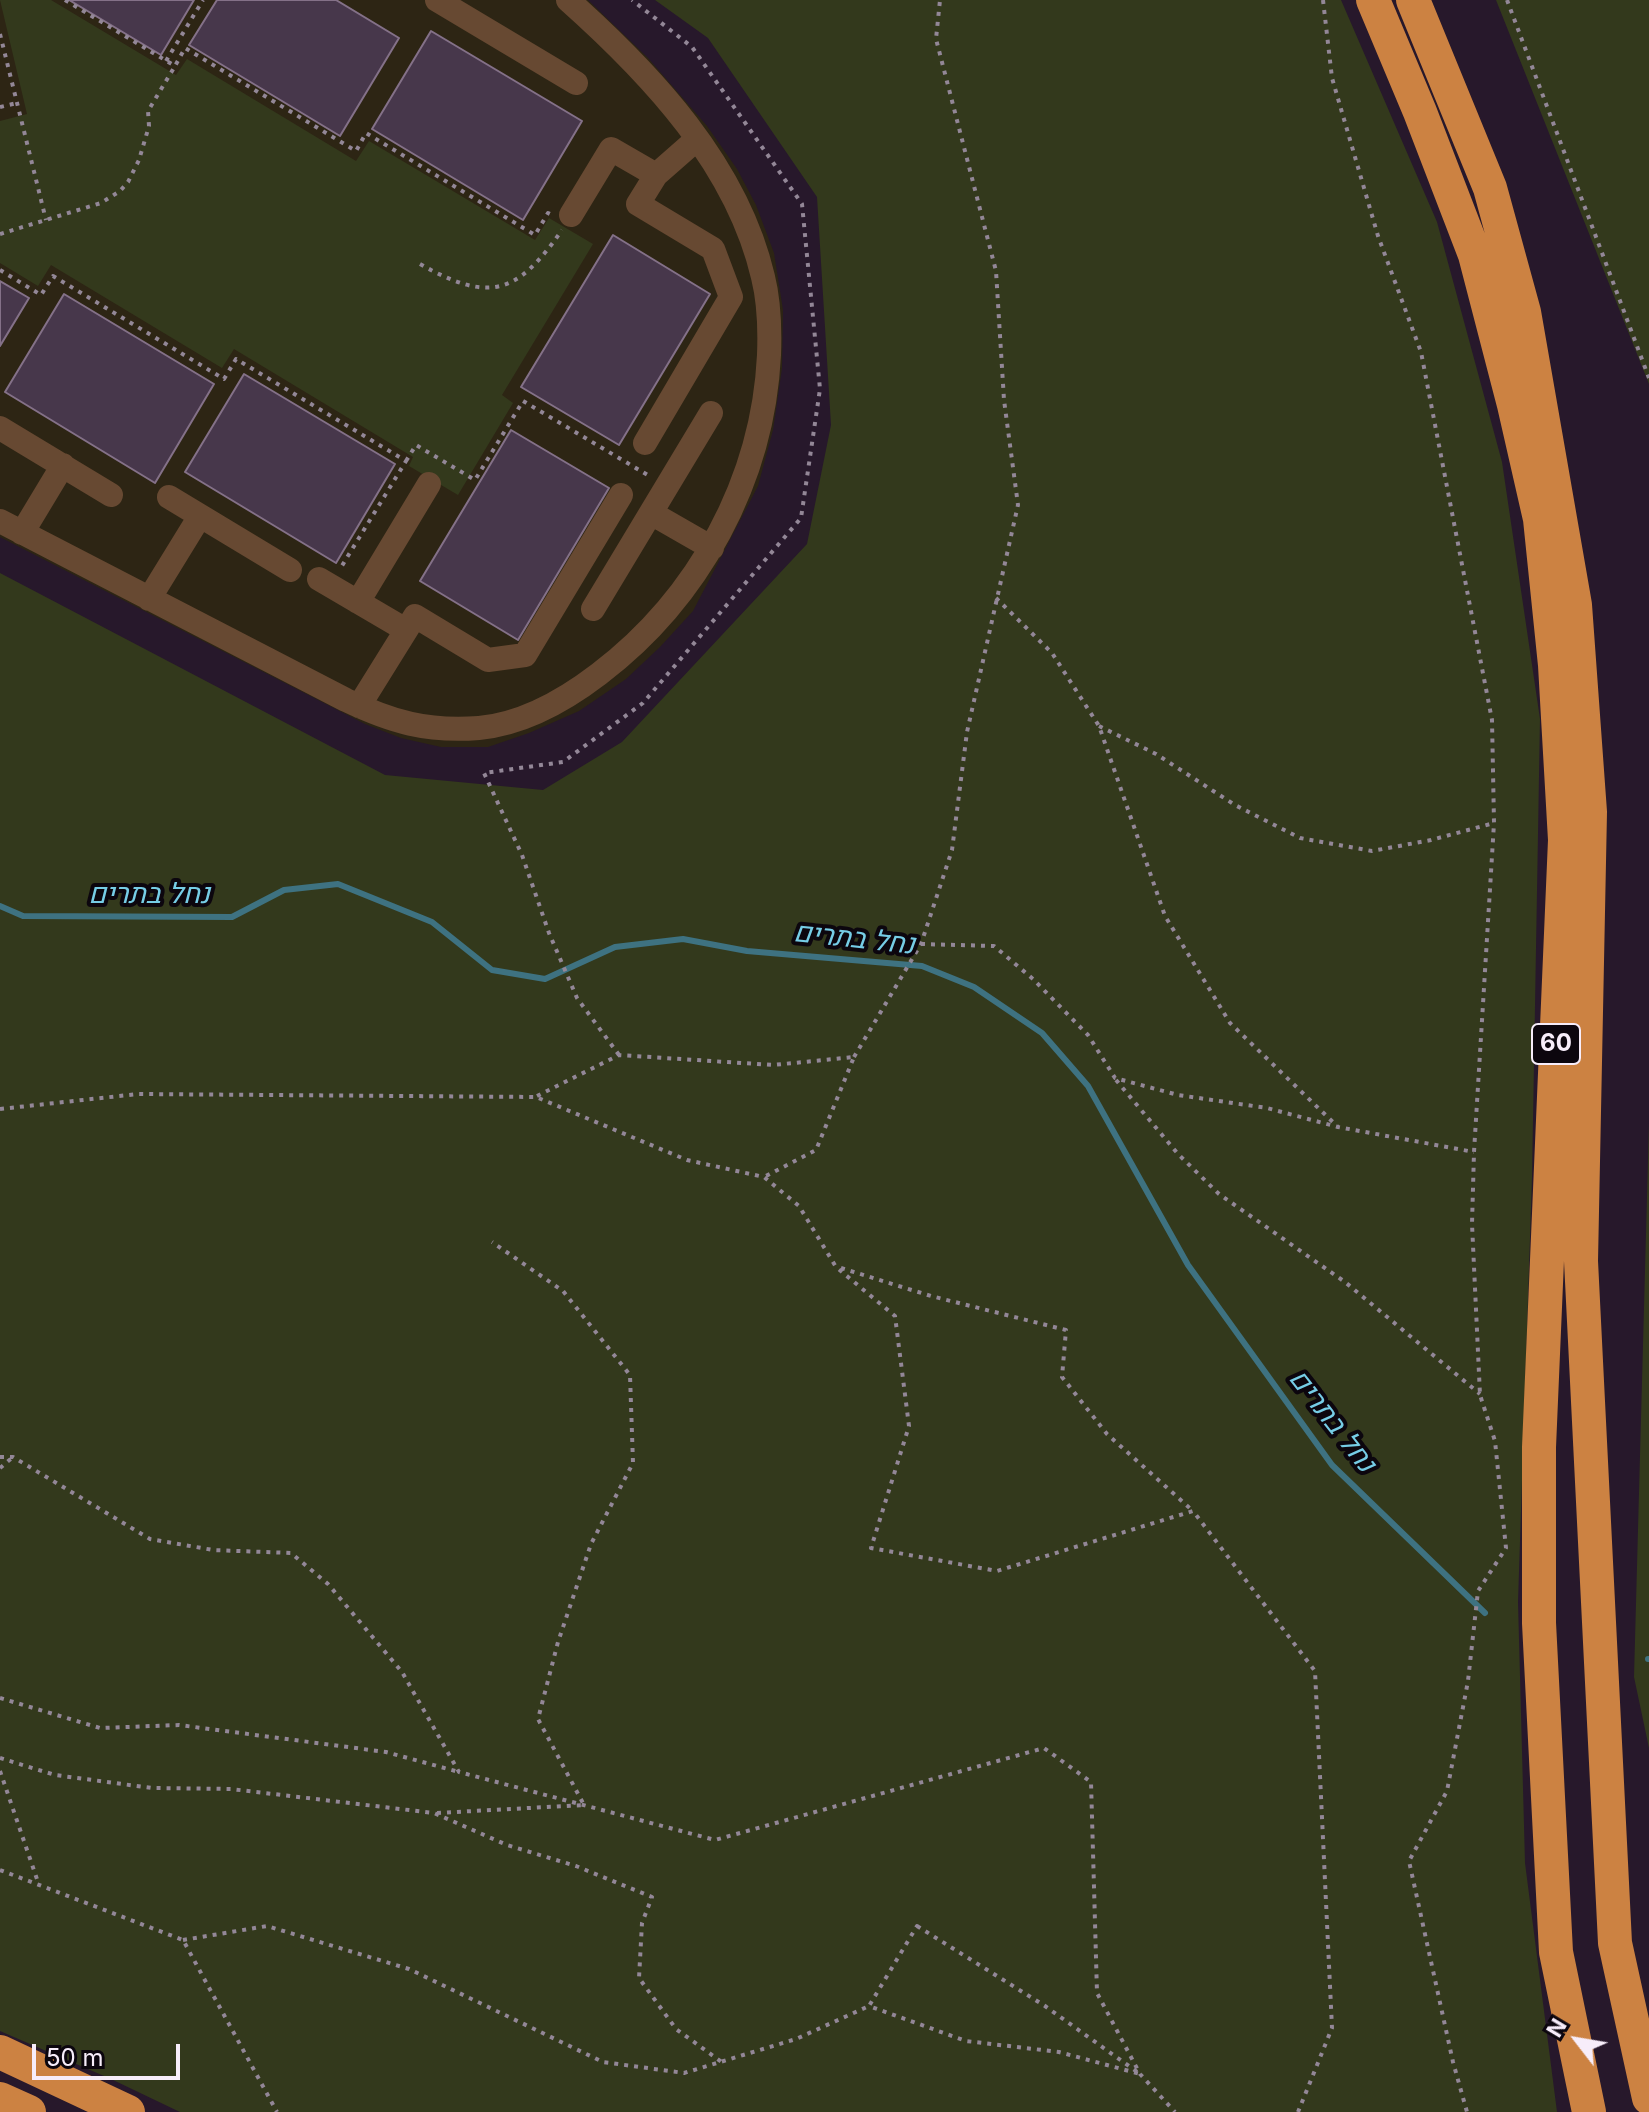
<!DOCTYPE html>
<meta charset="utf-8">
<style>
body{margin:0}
#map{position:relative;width:1649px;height:2112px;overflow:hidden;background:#27182b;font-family:Inter,sans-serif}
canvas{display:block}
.north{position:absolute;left:1537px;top:2000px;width:80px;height:80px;-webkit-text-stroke:6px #0c060e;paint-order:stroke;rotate:301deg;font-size:22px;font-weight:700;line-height:32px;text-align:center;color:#f7edfa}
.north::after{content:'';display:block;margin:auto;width:28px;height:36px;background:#f7edfa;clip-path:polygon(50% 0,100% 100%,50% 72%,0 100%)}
.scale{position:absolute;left:32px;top:2044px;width:148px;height:36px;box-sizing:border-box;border:4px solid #f7edfa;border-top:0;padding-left:10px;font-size:24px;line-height:28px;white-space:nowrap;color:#f7edfa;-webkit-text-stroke:6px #0c060e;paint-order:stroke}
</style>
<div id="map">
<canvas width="1649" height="2112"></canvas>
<div class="north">N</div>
<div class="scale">50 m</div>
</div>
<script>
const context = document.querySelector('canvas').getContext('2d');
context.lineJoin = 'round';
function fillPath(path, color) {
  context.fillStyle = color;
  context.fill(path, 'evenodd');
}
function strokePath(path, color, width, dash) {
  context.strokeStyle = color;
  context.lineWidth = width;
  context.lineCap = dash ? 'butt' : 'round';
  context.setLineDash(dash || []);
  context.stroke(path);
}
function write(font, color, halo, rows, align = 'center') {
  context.font = font + ' Inter,Heebo,sans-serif';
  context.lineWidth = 8;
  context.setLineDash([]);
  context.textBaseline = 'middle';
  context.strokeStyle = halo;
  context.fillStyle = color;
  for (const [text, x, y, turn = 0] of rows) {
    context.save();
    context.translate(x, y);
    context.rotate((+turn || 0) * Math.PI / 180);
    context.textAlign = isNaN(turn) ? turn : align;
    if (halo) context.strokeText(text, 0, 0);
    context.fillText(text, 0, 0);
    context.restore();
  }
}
const industrial = new Path2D(`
 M0,0H588L648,58L707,126L737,169L756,205L774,253L783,310L782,368L773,430L758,486L693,611L660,647L626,679L579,711L529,733L488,747H441L401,738L365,724L0,537Z`);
const green = new Path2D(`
 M0,0H51L176,75L187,59L356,161L369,141L535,240L549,218L593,244L502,395L513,403L458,495L409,466L413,457L234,349L222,368L51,265L38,286L0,263V121L27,114Z
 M655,0H1341L1437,222L1502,462L1540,719L1532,1177L1518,1602L1525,1863L1557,2112H180L111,2079L0,2031V573L385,775L543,790L622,742L807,544L831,425L817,197L708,38Z
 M1496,0H1649V384Z
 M1649,1123V1748L1634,1677Z`);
const stream = new Path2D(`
 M0,906L23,916L232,917L284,890L338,884L432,922L492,970L545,979L615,947L683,939L747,951L922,966L974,987L1042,1033L1088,1086L1188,1265L1332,1465L1485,1613
 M1648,1659H1649`);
const building = new Path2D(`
 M69,0H194L161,55Z
 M217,0H336L399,38L340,136L189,45Z
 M431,31L582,121L523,220L372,129Z
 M613,235L710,294L619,445L521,387Z
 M0,281L29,298L0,346Z
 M64,294L214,384L155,483L5,392Z
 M244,374L395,464L336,563L185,472Z
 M511,430L609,488L518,640L420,581Z`);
const path = new Path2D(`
 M65,0L175,66L185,48L356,151L366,133L535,235L548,213L550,214
 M1323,0L1332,78L1378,236L1421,352L1492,720L1494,823L1474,1152L1472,1224L1480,1395L1495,1441L1506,1548L1478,1591L1468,1681L1447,1791L1409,1861L1453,2062L1467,2112
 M1507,0L1649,378
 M0,34L46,220
 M166,61L203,0
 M0,107L17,103
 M0,234L101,203L120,191L128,182L139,160L149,126L148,111L175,66
 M420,264C489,303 517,295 562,230
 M0,270L41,295L53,276L224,379L236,359L406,461L340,569
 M406,461L416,445L475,480L523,401L651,477
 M996,598L1052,653L1099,726L1165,916L1230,1023L1338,1127
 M1099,726L1156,754L1235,805L1300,838L1372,851L1431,840L1494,823
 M921,944L994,946L1033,979L1088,1035L1115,1078L1178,1095L1267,1108L1338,1127L1474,1152
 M619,1055L577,998L549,933L522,855L484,773L563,762L643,703L801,518L820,389L802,204L692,47L632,0
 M854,1057L921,944L952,850L967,732L1018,505L1004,400L996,271L936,39L940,0
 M1116,1080L1178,1154L1219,1194L1345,1282L1480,1394
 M537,1096L619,1055L773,1065L854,1057L816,1150L764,1177
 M0,1109L138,1094L536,1097L687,1160L764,1177L799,1206L836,1267L895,1316L909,1426L871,1548L997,1571L1193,1511L1315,1671L1332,2028L1298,2112
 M841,1268L931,1296L1066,1330L1062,1377L1107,1434L1193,1511
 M0,1457H13L150,1539L213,1550L291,1553L328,1584L402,1672L459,1772L715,1840L1044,1748L1091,1782L1097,1993L1140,2074L1175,2112
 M0,1468L13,1457
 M0,1698L100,1728L179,1725L386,1752L459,1772
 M0,1758L55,1775L152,1788L231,1789L434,1813L507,1845L576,1866L652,1897L642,1923L639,1978L676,2029L723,2063
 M0,1771L39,1885
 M437,1813L584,1805L538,1719L558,1642L591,1544L633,1463L630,1375L563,1291L492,1242
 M0,1870L183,1940L277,2112
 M917,1926L1045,2006L1140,2074L1059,2052L966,2041L869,2006Z
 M183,1940L267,1926L409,1969L603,2062L684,2073L796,2039L869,2006`);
const minor = new Path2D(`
 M437,0L576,83
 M571,215L611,149L656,175
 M0,428L111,495
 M645,443L731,297L713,249L638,204L656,175L697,139
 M169,497L290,570
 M651,513L712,548
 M0,521L346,700C392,722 427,732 479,728C523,724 565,700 599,674C699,598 763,480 769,355C770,329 769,301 763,277C737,165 651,74 568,0
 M22,533L63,465
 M319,579L406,630
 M149,599L200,516
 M358,602L429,484
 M593,609L711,413
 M359,706L415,616L488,660L525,655L621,495`);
const highway = new Path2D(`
 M1373,0L1420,112L1475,255L1514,405L1540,519L1555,665L1565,840L1539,1447V1623L1556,1952L1589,2112
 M1413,0L1490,188L1524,312L1575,605L1590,812L1581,1261L1615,1943L1649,2098
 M0,2052L128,2112
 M0,2099L29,2112`);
const shields = [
 [1556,1044,48]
];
const shieldNames = [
 ["60",1556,1044]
];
const waterNames = [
 ["נחל בתרים",149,895],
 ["נחל בתרים",854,939,6],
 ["נחל בתרים",1332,1421,52]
];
fillPath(industrial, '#2d2514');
fillPath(green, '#33391c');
strokePath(stream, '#3e7281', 6);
fillPath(building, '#47374b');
strokePath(building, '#847188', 2);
strokePath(path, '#938797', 4, [4, 6]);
strokePath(minor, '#674932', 24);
strokePath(highway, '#cc8242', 34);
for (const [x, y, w] of shields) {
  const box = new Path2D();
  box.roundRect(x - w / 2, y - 20, w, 40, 6);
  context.fillStyle = '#0c060e';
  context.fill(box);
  strokePath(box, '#f7edfa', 2);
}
write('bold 24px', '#f7edfa', null, shieldNames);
write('italic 28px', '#76cde6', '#0c060e', waterNames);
</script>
